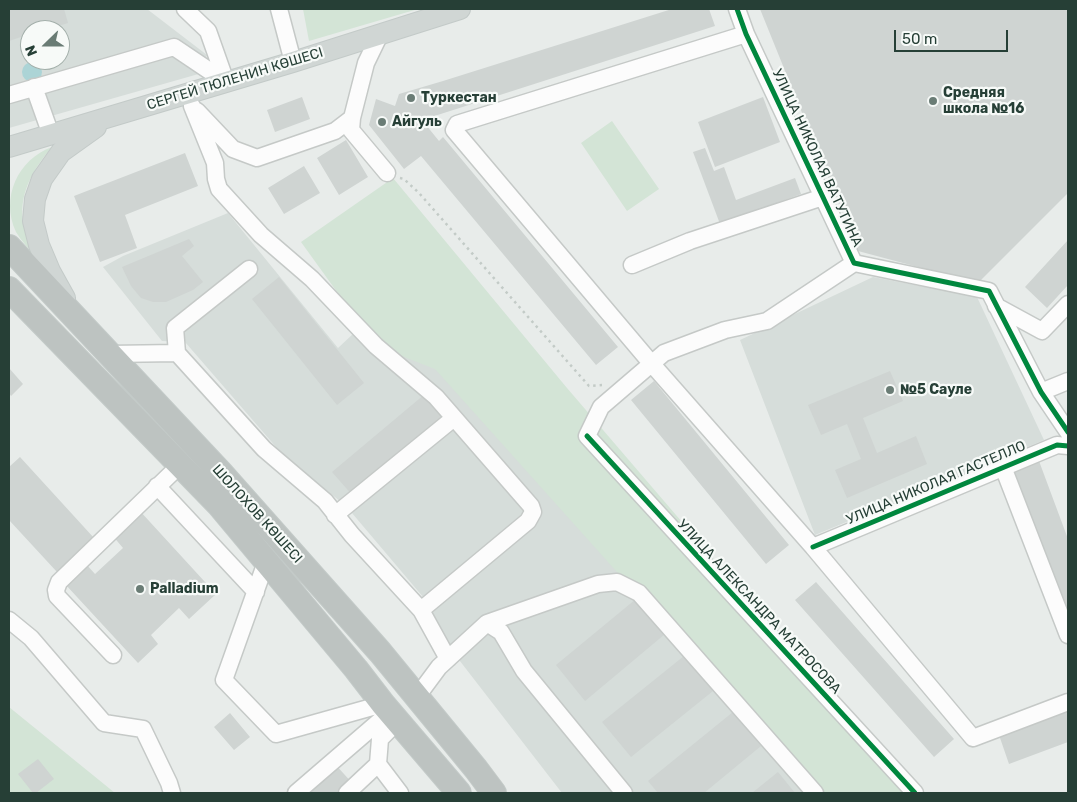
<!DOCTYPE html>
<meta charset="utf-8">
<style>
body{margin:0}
#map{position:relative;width:1077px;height:802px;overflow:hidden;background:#e8ecea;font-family:Rubik,sans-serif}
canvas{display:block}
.frame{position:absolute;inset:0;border:10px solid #263f36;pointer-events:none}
.north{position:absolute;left:20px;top:20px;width:50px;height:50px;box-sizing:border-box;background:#f7faf8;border:1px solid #a3afaa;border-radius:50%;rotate:248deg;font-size:14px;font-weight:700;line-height:20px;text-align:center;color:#263f36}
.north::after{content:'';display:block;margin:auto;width:18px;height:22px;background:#6a7c75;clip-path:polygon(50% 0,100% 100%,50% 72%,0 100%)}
.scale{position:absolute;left:894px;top:30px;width:114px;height:22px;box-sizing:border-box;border:2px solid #263f36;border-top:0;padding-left:6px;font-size:15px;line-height:18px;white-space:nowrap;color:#263f36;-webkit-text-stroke:4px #f7faf8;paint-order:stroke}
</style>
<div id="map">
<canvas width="1077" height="802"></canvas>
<div class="frame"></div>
<div class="north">N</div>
<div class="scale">50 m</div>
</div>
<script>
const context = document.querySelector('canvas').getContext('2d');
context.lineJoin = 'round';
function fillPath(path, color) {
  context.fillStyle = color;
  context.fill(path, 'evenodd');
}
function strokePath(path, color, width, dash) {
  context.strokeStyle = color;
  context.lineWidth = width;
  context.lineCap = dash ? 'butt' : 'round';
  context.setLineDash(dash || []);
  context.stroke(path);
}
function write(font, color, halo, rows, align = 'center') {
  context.font = font + ' Rubik,sans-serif';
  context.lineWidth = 4.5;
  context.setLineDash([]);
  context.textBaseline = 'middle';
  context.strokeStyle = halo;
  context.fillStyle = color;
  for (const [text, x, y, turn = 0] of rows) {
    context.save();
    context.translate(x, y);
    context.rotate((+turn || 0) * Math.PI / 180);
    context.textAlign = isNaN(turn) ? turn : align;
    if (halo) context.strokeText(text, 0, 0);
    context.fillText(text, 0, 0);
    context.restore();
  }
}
const built = new Path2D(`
 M9,9H147L207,55L203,66L202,73L9,128ZM30,30H60V60H30Z
 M228,213L338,348L354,333L385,342L446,374L858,793H562L446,643L429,604L346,506L283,455L185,342L162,341L103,267L123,256Z
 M873,277L977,297L1044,440L815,535L740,340Z`);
const green = new Path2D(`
 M303,9H418L309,41Z
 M612,121L659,189L627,211L581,143Z
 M52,147C33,169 17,196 24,226C27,237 33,248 38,259C30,250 22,242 16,232C0,198 18,159 52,147Z
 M393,178L567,388L912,790L908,793H815L435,369L376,346L301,242Z
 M9,707L115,793H9Z`);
const water = new Path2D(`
 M22 72a10 10 0 1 1 20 0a10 10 0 1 1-20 0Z`);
const building = new Path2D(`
 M9,9H64L68,23L45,30H30V34L9,41Z
 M672,9H709L715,26L422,120L439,141L443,137L618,347L596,365L421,156L404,169L369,125L376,99L395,106L399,94L443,81Z
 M760,9H1068V193L978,283L858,251Z
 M302,97L310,119L275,132L267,110Z
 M763,97L780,142L715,167L698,122Z
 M346,140L368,177L339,195L317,158Z
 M705,148L714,171L724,167L736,200L795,178L801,194L720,224L693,152Z
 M185,153L198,186L125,215L137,248L100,262L74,196Z
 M304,166L320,193L284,214L268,188Z
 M189,239L194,246L182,256L203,282L193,290L166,302H153L141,298L131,286L122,267Z
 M1068,240V285L1047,308L1025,287Z
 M279,277L364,383L337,405L252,299Z
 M9,368L23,384L11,396L9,393Z
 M890,371L903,401L863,418L877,453L916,436L927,464L847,498L835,470L861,459L847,424L821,435L808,405Z
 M654,381L789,545L766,564L631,400Z
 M425,394L445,418L354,497L332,472Z
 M20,457L94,538L57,572L9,520V467Z
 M1039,461L1068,539V624L1012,472Z
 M139,510L216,594L189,619L179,608L151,635L158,644L138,663L65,584L86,564L95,574L123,548L112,535Z
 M816,582L954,739L934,757L795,600Z
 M636,599L665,634L585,701L556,665Z
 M684,656L713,691L631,757L602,722Z
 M1068,709V742L1009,764L999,735Z
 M733,712L761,746L704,793H658L648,781Z
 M230,713L250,737L234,750L214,727Z
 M38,759L54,779L36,793H33L18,774Z
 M334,763L354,785L345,793H300Z
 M778,772L795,793H752Z`);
const path = new Path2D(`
 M400,178L404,179L419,193L581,377L589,386L602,385`);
const minor = new Path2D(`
 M185,9L208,31L226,82
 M279,9L293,62
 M737,9L746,34L854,263L989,291L1041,392L1068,432
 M746,34L457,124L454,130L651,363L813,547L973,738L1068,702
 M34,87L51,135
 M9,95L174,47L226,82
 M192,106L215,163L216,179L219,189L261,235L312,279L376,346L436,397L531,506L533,512L528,521L421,610
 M197,111L233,149L257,158L335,131L352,118L366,63L380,34
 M352,118L351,130L387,173
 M854,263L767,321L725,330L664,353L601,407L587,436L915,793
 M632,265L690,241L823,197
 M996,306L1042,331L1068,304
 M177,353L175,328L249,269
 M110,354L177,353L264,449L325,501L352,535L421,610L448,659
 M1041,392L1068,381
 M1003,467L1068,635
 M157,486L256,592
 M335,515L454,418
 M813,547L1057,445L1068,446
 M266,562L224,680L276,734L383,704
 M9,620L31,638L104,723L143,729L169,783L172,793
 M487,623L501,632L524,671L624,793
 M113,655L57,596L56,590L59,582L180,465
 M416,698L439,667L487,623L598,584L617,582L639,593L815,793
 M398,721L380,739L378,764L400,793
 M296,793L390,712
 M347,793L378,764`);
const major = new Path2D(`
 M9,147L293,62L460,9
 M65,298L50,271L39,245L33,221L35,199L42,179L61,152L96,127`);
const highway = new Path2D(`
 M9,247L221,473L380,652L476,769L494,793
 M9,289L219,505L356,669L383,704L459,793`);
const cycleway = new Path2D(`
 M737,9L746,34L854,263L989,291L1041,392L1068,432
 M587,436L915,793
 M813,547L1057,445L1068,446`);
const markers = [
 [411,98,5,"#6a7c75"],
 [933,101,5,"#6a7c75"],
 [382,122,5,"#6a7c75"],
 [890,390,5,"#6a7c75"],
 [140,589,5,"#6a7c75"]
];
const streetNames = [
 ["СЕРГЕЙ ТЮЛЕНИН КӨШЕСІ",235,79,-17],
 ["УЛИЦА НИКОЛАЯ ВАТУТИНА",817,158,65],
 ["УЛИЦА НИКОЛАЯ ГАСТЕЛЛО",936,483,-23],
 ["ШОЛОХОВ КӨШЕСІ",257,514,48],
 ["УЛИЦА АЛЕКСАНДРА МАТРОСОВА",759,607,47]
];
const poiNames = [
 ["Средняя",943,93],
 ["школа №16",943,109],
 ["Туркестан",421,98],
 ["Айгуль",392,122],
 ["№5 Сауле",900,390],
 ["Palladium",150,589]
];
fillPath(built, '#d6ddda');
fillPath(green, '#d3e4d6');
fillPath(water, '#acd4d6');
fillPath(building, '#cfd4d2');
strokePath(minor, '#c5c9c7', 19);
strokePath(major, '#c3cac8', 22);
strokePath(highway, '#c3cac8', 26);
strokePath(path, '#c3cbc7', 2.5, [2.5, 4]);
strokePath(minor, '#fcfcfc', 16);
strokePath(major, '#d0d6d4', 20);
strokePath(highway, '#bdc3c1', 24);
strokePath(cycleway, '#00873e', 5);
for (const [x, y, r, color] of markers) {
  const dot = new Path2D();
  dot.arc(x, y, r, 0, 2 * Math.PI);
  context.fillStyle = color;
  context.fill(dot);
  strokePath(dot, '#f7faf8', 2);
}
write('14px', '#263f36', '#f7faf8', streetNames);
write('bold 14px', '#263f36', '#f7faf8', poiNames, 'left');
</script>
